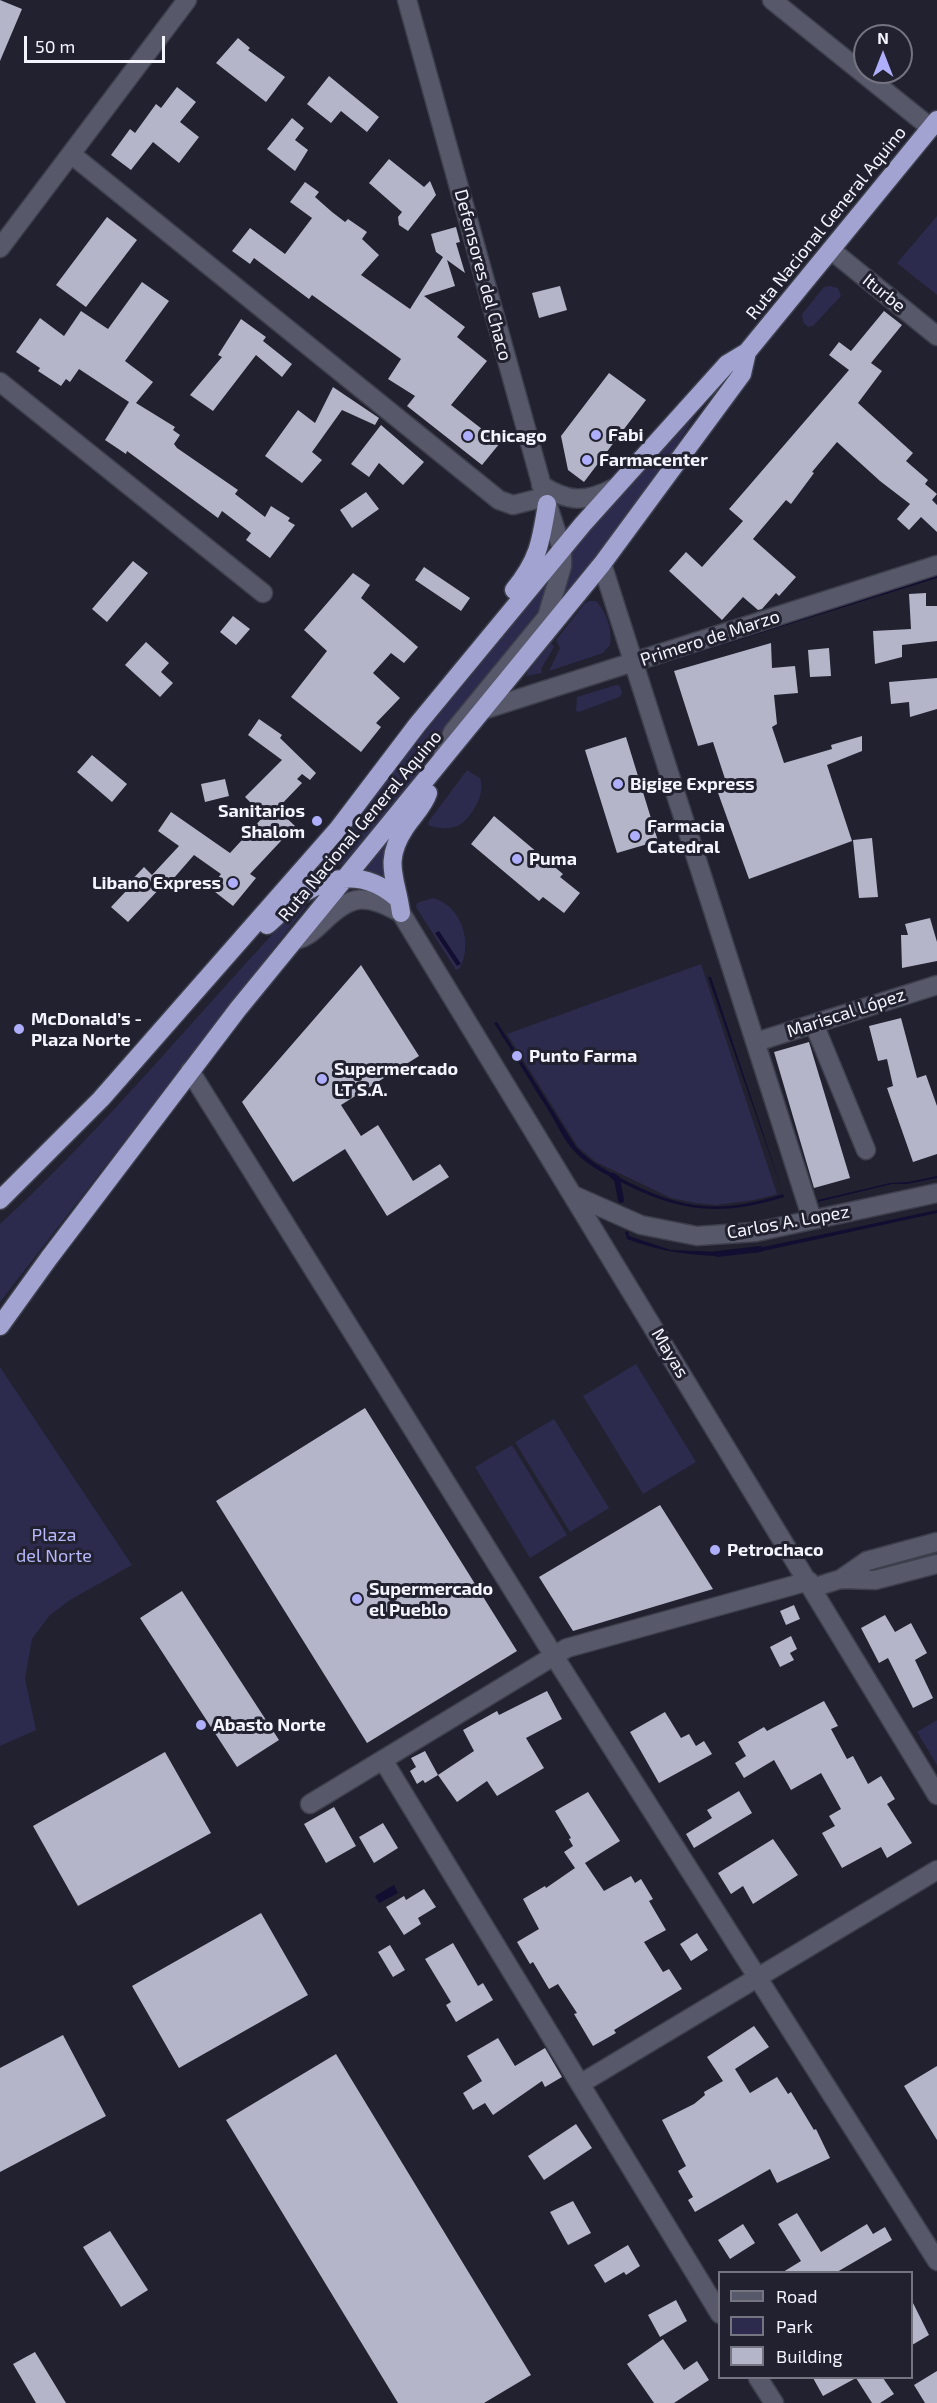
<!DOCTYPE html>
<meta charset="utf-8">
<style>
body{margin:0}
#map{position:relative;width:937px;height:2403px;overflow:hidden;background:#212130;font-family:"Exo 2",sans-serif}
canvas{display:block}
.legend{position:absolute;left:718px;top:2271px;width:195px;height:108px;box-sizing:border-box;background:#212130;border:2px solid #757582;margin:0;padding:8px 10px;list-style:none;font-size:18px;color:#f3f4fe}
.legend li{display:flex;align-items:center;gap:12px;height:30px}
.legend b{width:30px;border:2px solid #757582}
.north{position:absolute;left:853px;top:24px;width:60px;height:60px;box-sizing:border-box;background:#212130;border:2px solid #757582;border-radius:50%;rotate:0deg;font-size:16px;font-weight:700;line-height:24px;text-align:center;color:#f3f4fe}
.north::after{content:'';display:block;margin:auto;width:21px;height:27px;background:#aeaefa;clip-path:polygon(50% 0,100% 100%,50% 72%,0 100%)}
.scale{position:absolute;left:24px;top:36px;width:141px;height:27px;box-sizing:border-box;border:3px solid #f3f4fe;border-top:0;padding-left:8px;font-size:18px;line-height:21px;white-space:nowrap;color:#f3f4fe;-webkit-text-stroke:4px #212130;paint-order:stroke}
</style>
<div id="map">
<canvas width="937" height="2403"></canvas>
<ul class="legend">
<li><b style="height:8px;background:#58586b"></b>Road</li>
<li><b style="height:16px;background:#2c2b4d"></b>Park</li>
<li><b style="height:16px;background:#b4b5c8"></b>Building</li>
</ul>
<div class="north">N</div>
<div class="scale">50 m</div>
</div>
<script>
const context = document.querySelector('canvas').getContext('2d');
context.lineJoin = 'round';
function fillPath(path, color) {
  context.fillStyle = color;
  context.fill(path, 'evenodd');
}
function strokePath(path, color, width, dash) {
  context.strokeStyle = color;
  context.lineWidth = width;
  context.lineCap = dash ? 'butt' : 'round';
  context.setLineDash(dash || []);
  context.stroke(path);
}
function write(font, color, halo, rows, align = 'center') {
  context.font = font + ' "Exo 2",sans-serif';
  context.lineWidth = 6;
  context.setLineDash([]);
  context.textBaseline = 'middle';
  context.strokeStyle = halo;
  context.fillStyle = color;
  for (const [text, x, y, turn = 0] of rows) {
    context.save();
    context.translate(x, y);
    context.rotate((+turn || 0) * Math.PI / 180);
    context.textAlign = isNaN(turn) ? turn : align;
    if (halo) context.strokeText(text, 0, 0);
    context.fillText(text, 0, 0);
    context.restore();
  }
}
const green = new Path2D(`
 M937,216V295L897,263Z
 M829,286L838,288L841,296L813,326L808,327L803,322L802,314L824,287Z
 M695,416L647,492L560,600L573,550L633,482Z
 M552,577L542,606L467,700L422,768L344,863L300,885Z
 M590,601H596C606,611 613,631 610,645L603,653L549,671L560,648L556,640L585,603Z
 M551,643L554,647L541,669L542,673L526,676L528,671Z
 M616,685L620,686L622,694L619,697L579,712L576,711L577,697Z
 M467,770L480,778C486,793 473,815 461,824C452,830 437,829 428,825L429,821Z
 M387,844L385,877L365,871L385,845Z
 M433,898C462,906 473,943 460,968L456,970L416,907L417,903Z
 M306,903L305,908L0,1302V1224C107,1126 199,1011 299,906Z
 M701,964L777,1194L754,1200L716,1205L696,1203L671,1198L596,1162L578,1147L507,1034Z
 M636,1364L696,1462L643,1494L583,1396Z
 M0,1367L132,1565L70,1600L49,1616L32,1639L25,1679L36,1730L0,1746Z
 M554,1419L609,1508L570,1532L515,1442Z
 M512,1445L567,1535L530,1558L475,1467Z
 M937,1552V1555L867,1574L866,1571Z
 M937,1720V1765L917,1732Z`);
const water = new Path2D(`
 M937,576V578L668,662V661Z
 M439,931L461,964L457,966L435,933Z
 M711,977L783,1193L708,977Z
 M497,1022L576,1147C594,1165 608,1171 630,1183C687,1211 723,1213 783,1194L784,1197C724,1216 681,1213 625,1184C607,1175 589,1167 575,1152C565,1142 558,1126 550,1113C531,1083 513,1053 494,1023Z
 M937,1176V1178L907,1184H892L818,1202V1200L890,1183L909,1182Z
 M937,1210V1213L754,1253V1249Z
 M628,1231L629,1236L671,1250L723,1252L725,1256C690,1256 659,1251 627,1239L625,1232Z
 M394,1885L398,1893L379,1903L375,1896Z`);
const stream = new Path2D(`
 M613,1176L617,1179L621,1200
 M717,1254L760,1249`);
const building = new Path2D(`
 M0,0L22,9L0,61Z
 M238,38L250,48L248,50L285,77L266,102L216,63Z
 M329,76L379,117L367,132L341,111L331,123L307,104Z
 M177,87L196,102L180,122L199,137L179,163L153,142L131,170L111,155L130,129L135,133L156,104L161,108Z
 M292,118L304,128L295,140L308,150L295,171L267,149Z
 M389,159L424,187L430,181L436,195L408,231L399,225L398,217L402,212L369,183Z
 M305,182L319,192L315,197L332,212L345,222L348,219L367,232L362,239L379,255L361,275L410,309L443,257L436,252L431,234L456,227L460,242L456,243L465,273L447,260L455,286L424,296L465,327L457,337L487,361L451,405L500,443L482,465L407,406L415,396L388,379L401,359L312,295L309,299L254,258L250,264L232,251L250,228L285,254L312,218L290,202Z
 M107,217L137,240L86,307L56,285Z
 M142,282L169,301L125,361L153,382L136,403L175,427L173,430L180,435L174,444L177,448L238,490L235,494L265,517L271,506L290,518L288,521L295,525L270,558L246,540L251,533L222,511L218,518L127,451L126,454L105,440L129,402L79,369L70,382L66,379L61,386L38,371L40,368L16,352L40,318L64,336L81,311L108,329Z
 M560,286L567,310L539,318L532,293Z
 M884,311L902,325L871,363L882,371L858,403L913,453L906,461L928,480L925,484L937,494L932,500L937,505V532L921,517L909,530L897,519L910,504L880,481L837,442L812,472L814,473L791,504L786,500L753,539L796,577L779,596L776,593L762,609L758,610L743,597L722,620L669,571L686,552L702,567L743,521L729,509L849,370L829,355L839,342L851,351Z
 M241,319L266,337L263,341L292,364L282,377L256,355L213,411L190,395L222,357L218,355Z
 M609,373L646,400L584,482L568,470L561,436Z
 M333,387L379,418L375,425L342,410L312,452L322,460L302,483L265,456L298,410L315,423Z
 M381,425L424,462L403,485L379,463L369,477L351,464Z
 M366,492L379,509L352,528L340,510Z
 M133,561L148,573L107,622L92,609Z
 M424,567L470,598L461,611L415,580Z
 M353,573L370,585L361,598L418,647L404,663L391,653L373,673L400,698L376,723L381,727L361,752L291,697L327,651L304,630Z
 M926,593V606H937V641L902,645V657L875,664L873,631L911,629L909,594Z
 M233,616L250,629L236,645L220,632Z
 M146,642L169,663L161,672L173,683L160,697L125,665Z
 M771,643L772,668L795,666L798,693L774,695L777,724L772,727L784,763L832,749L831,745L862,736V751L827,765L852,841L749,879L717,790L727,785L713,742L698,746L674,671Z
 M829,648L831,676L810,677L808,650Z
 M937,678V709L910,717L909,702L891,704L889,682Z
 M259,719L282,735L280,738L316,773L310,780L302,774L297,779L302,783L277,809L295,826L250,874L256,878L233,906L210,888L221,874L194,855L167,886L164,884L128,922L111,907L128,889L126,886L144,867L152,875L179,846L158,831L171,812L230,853L264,816L245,797L282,760L248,735Z
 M626,737L658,841L617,853L585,750Z
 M92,755L127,784L112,802L77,772Z
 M225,779L229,796L205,802L201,784Z
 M494,816L563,874L560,877L580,893L564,913L543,897L539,901L471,844Z
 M872,838L878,897L859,898L853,840Z
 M930,918L937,942V961L902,968L901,935H908L905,924Z
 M361,965L419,1056L341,1105L361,1136L378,1125L413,1181L440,1164L449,1177L387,1216L345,1149L293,1182L242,1102Z
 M901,1018L917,1078L926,1075L937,1106V1154L913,1162L887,1088L893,1086L887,1059L878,1061L869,1026Z
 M809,1042L850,1178L814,1188L774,1052Z
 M365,1408L517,1651L367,1743L216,1501Z
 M660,1505L713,1589L573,1631L539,1577Z
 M182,1591L279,1740L237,1767L140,1618Z
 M794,1605L800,1619L786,1625L780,1611Z
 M885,1615L895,1632L911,1623L927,1653L915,1660L933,1698L913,1708L888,1658L879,1663L861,1628Z
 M791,1636L797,1649L790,1653L794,1660L780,1667L770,1647Z
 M547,1691L562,1719L526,1738L544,1768L497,1796L487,1781L457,1802L438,1775L474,1751L463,1730L497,1711L499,1715Z
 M824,1701L838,1726L831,1729L847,1759L853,1756L868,1784L881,1776L895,1799L887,1804L912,1843L887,1858L881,1847L842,1868L822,1833L835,1826L829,1816L841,1809L821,1773L791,1790L774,1760L744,1778L735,1763L746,1756L738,1742L764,1727L767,1731Z
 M665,1712L681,1738L689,1734L696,1746L704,1741L712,1754L659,1783L630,1732Z
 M425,1751L438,1775L425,1783L423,1780L417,1784L410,1771L416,1767L411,1758Z
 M165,1752L211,1833L78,1906L33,1826Z
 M739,1791L752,1813L694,1848L686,1834L712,1818L707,1810Z
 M588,1792L620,1841L585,1863L604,1891L631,1876L635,1883L641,1879L653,1899L649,1901L666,1930L644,1942L663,1972L669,1969L682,1989L614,2030L616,2033L593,2046L574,2014L577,2013L558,1984L549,1989L533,1962L530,1964L517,1942L539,1929L523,1899L545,1886L546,1888L575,1868L564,1852L573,1846L569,1839L571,1838L555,1811Z
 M334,1807L356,1846L326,1863L304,1824Z
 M383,1823L398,1848L374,1863L359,1837Z
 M773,1839L798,1875L753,1904L743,1886L731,1894L718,1873Z
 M424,1889L436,1907L418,1918L421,1924L404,1935L386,1907L404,1896L406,1900Z
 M261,1913L308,1995L179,2068L132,1986Z
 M697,1933L708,1950L691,1961L680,1944Z
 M453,1943L478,1986L483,1983L493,2000L456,2022L446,2005L451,2002L425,1959Z
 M390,1945L405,1970L393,1977L378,1952Z
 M754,2026L769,2047L735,2069L750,2093L777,2077L788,2094L791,2092L814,2130L816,2129L830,2158L777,2183L770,2169L695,2212L688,2200L693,2197L678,2171L686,2166L662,2120L694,2104L705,2095L704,2092L723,2081L707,2057Z
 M63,2035L106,2116L0,2172V2068Z
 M498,2038L515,2066L545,2048L562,2077L545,2087L542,2081L493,2115L485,2103L473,2110L463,2093L482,2081L467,2056Z
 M336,2054L531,2375L484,2403H398L226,2120Z
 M937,2066V2140L904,2086Z
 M576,2124L592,2148L544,2180L528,2156Z
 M573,2201L591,2233L568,2245L550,2212Z
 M797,2213L821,2252L867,2224L873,2234L885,2227L892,2240L837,2272H783L801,2261L778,2224Z
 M743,2224L755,2243L730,2259L718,2240Z
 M110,2231L148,2290L121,2307L83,2247Z
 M628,2245L640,2266L626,2275L624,2272L605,2283L594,2265Z
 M676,2300L687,2321L660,2337L648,2315Z
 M912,2301L929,2335L912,2345Z
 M663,2339L684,2370L697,2361L709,2380L674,2403H654L627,2364Z
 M35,2352L66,2403H36L13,2364Z
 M937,2371V2403H925L914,2385Z
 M813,2378H883L894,2394L880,2403H872L856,2378L823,2396Z`);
const minor = new Path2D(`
 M407,0L545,497L562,549V566L547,617L453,732L443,755
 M772,0L931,128
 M71,154L499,500L513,505L545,497
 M0,248L187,0
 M831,250L937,336
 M0,382L263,593
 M541,485C568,502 585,503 614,488
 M602,564L812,1219
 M483,710L937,565
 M296,940C308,937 314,930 323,922C352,893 367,894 401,913L937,1795
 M814,1024L866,1150
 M756,1042L937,985
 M190,1071L554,1656L937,2261
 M573,1195L641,1225L697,1236L756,1232L937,1193
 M841,1579L875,1580L937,1564
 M812,1588L841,1579L867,1561L937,1542
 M383,1760L720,2314
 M310,1804L567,1648L809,1581
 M580,2084L937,1870
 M758,2378L774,2403`);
const highway = new Path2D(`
 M514,590C539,559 541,541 547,504
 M401,913C397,879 382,863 405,828C412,817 424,806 428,793
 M267,925C276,918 283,909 291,902C326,875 363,868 397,898
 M0,1200L101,1099L338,829L417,725L583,524L727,364L747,352L937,120
 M0,1326L49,1258L238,1009L602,564L742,374L747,352`);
const markers = [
 [596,435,6,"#aeaefa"],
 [468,436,6,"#aeaefa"],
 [587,460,6,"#aeaefa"],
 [618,784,6,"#aeaefa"],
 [317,821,6,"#aeaefa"],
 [635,836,6,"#aeaefa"],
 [517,859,6,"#aeaefa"],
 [233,883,6,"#aeaefa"],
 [19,1029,6,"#aeaefa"],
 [517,1056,6,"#aeaefa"],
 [322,1079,6,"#aeaefa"],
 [715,1550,6,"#aeaefa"],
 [357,1599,6,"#aeaefa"],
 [201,1725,6,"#aeaefa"]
];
const streetNames = [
 ["Ruta Nacional General Aquino",826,223,-51],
 ["Defensores del Chaco",483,275,75],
 ["Iturbe",884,293,39],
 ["Primero de Marzo",710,638,-18],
 ["Ruta Nacional General Aquino",360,826,-50],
 ["Mariscal López",846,1013,-18],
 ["Carlos A. Lopez",788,1222,-10],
 ["Mayas",670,1353,59]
];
const poiNames = [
 ["Fabi",608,435],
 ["Chicago",480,436],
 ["Farmacenter",599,460],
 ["Bigige Express",630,784],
 ["Sanitarios",305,811,"right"],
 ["Shalom",305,832,"right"],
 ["Farmacia",647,826],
 ["Catedral",647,847],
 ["Puma",529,859],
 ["Libano Express",221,883,"right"],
 ["McDonald’s -",31,1019],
 ["Plaza Norte",31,1040],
 ["Punto Farma",529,1056],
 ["Supermercado",334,1069],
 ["LT S.A.",334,1090],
 ["Petrochaco",727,1550],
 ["Supermercado",369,1589],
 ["el Pueblo",369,1610],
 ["Abasto Norte",213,1725]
];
const parkNames = [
 ["Plaza",54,1535],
 ["del Norte",54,1556]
];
fillPath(green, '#2c2b4d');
fillPath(water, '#120e31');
strokePath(stream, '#120e31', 6);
fillPath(building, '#b4b5c8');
strokePath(minor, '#3e3f4d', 21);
strokePath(highway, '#3e3f4d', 21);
strokePath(minor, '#58586b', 18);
strokePath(highway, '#a2a3d1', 18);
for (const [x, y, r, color] of markers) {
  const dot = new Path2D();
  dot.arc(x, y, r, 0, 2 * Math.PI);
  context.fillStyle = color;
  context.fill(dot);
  strokePath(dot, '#212130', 2);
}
write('18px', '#f3f4fe', '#212130', streetNames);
write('bold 18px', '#f3f4fe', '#212130', poiNames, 'left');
write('18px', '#b8b9fd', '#212130', parkNames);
</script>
